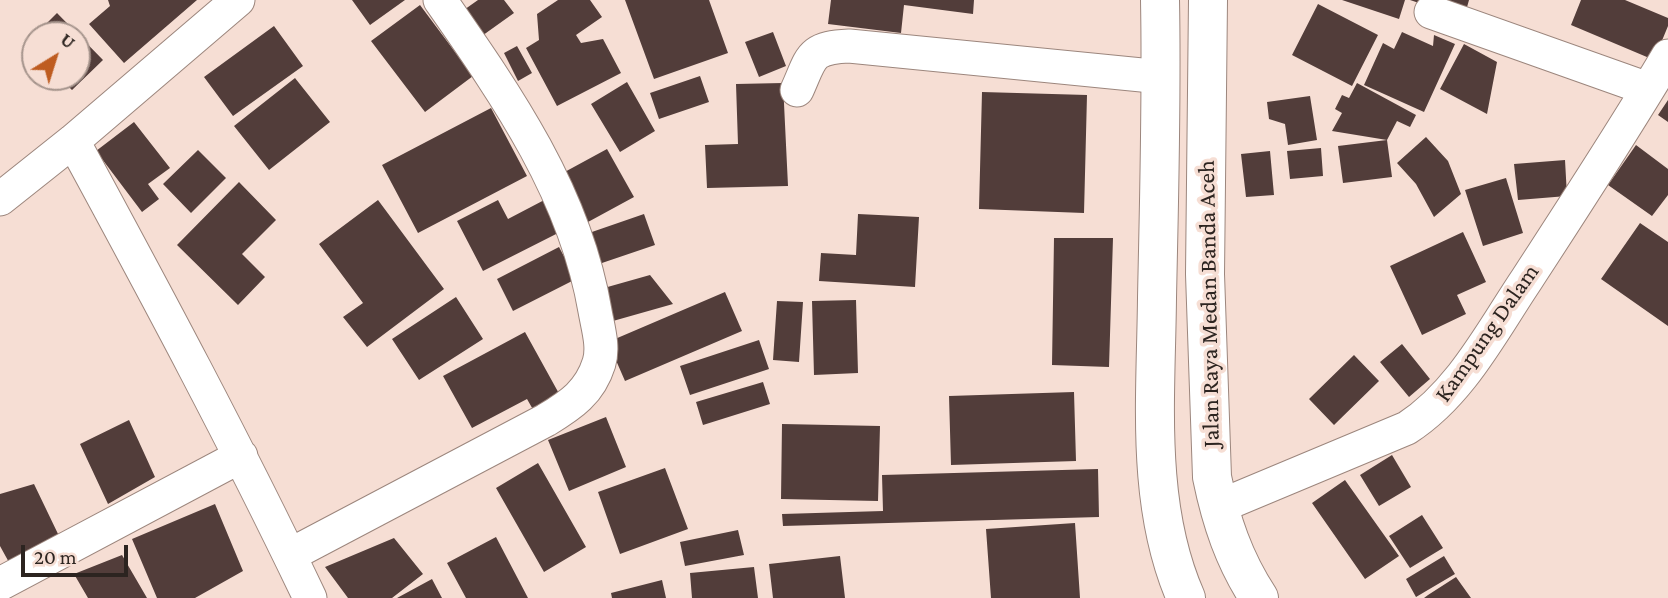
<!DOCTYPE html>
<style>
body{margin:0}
#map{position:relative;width:1668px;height:598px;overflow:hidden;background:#f6ded4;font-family:"Crimson Pro",serif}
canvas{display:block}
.north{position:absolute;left:21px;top:21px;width:70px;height:70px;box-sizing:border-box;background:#f6ded4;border:2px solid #a5948c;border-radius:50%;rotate:38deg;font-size:19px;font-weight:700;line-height:28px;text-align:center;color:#2c2420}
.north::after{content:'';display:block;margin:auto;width:24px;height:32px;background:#be5c20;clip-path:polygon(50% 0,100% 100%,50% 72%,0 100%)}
.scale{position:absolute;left:21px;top:545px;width:107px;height:32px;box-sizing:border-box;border:4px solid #2c2420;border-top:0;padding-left:9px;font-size:21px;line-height:24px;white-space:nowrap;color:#2c2420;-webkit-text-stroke:5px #f6ded4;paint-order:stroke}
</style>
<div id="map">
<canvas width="1668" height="598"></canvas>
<div class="north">U</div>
<div class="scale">20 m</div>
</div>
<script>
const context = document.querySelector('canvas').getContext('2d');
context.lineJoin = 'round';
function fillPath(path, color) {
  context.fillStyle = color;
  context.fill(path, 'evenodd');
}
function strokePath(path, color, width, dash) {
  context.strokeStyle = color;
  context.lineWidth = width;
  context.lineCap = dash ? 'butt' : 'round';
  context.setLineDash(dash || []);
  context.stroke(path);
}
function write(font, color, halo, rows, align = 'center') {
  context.font = font + ' "Crimson Pro",serif';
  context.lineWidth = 7;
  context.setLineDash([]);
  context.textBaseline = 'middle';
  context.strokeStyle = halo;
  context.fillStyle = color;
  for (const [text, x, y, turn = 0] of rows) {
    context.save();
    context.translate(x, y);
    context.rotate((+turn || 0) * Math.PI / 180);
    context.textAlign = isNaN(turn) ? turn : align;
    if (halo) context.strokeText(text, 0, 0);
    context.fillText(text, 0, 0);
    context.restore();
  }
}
const building = new Path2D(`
 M108,0H197L124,63L89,24L110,6Z
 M352,0H405L370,25Z
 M478,0H504L514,13L479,38L461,12Z
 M558,0H590L602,17L576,35L581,43L603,39L621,73L557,106L526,48L539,40L537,14Z
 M625,0H709L728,53L654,79Z
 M831,0H974L973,14L904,5L901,33L828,24Z
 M1342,0H1405L1399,19Z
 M1410,0H1469L1464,18Z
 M1581,0H1625L1668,18V26L1654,60L1571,25Z
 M1318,4L1378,35L1352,86L1292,55Z
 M420,5L473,76L425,112L371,41Z
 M57,13L103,60L72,90L59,77H77V35H35V53L26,44Z
 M274,26L303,66L233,116L204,77Z
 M773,32L786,66L759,77L745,42Z
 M1402,32L1433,46L1434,35L1455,44L1424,112L1364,85L1383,43L1394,49Z
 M1464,44L1497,62L1487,114L1440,89Z
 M517,46L532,73L518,81L504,53Z
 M700,76L709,102L659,119L650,93Z
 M295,78L330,122L269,170L234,126Z
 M627,82L655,131L620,152L591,104Z
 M783,83L788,186L707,188L705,145L738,144L736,84Z
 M1357,83L1416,115L1410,127L1397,121L1387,140L1332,131L1342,113L1335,109L1342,95L1349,98Z
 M982,92L1087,95L1084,213L979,209Z
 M1310,96L1317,140L1288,145L1285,124L1269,119L1267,102Z
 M1668,100V122L1658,115Z
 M491,108L527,176L418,233L382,165Z
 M134,122L170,168L148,184L159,199L142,212L96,151Z
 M1426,137L1448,161L1461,194L1434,217L1416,184L1397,163Z
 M1387,140L1392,177L1343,183L1338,146Z
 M1636,145L1668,169V195L1652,216L1608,185Z
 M1321,148L1323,176L1290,179L1287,151Z
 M607,149L634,197L588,222L561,174Z
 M198,150L226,178L191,213L163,184Z
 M1270,151L1274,195L1246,197L1241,154Z
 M1565,160L1567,196L1518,200L1514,164Z
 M1506,178L1523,233L1483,246L1465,190Z
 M239,182L276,220L242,254L265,277L238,305L177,245Z
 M550,197L566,229L483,271L457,221L498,200L508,219Z
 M378,200L444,289L367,347L343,317L363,303L319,244Z
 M644,214L655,245L599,264L589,233Z
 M858,214L919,217L915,287L819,281L821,253L856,255Z
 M1640,223L1668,242V326L1601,279Z
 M1463,232L1486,282L1457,295L1466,314L1422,335L1390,266Z
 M1054,238H1113L1109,367L1052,365Z
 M559,247L576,279L513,311L497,279Z
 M650,275L673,304L613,321L604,288Z
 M725,292L742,331L625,381L608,342Z
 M456,297L483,339L419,380L392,339Z
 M856,300L858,373L814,375L812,301Z
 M777,301L803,302L799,362L773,360Z
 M525,332L562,399L535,413L527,399L472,428L443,376Z
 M759,340L769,369L690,395L680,366Z
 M1402,344L1430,379L1409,397L1380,362Z
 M1354,355L1379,381L1334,425L1309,399Z
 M763,382L770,404L703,425L696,402Z
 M1074,392L1076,461L951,465L949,396Z
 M606,417L626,467L569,491L548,440Z
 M129,420L155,477L108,504L80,444Z
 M782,424L880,426L878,501L781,499Z
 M1392,455L1411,487L1379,506L1360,475Z
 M538,463L586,547L544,572L496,488Z
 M665,468L688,529L620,554L598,492Z
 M1098,469L1099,517L783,526L782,514L883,511L882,475Z
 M1345,480L1399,556L1365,579L1312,503Z
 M34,484L59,536L11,566L0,546V494Z
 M215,504L243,571L195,598H157L132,539Z
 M1422,515L1443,548L1410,568L1389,536Z
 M1075,523L1080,598H991L986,529Z
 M738,530L744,555L685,566L680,542Z
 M496,537L528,598H466L447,563Z
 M394,538L423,574L392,598H348L325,567Z
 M122,555L147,598H88L74,574Z
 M840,556L845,598H773L769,564Z
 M1444,556L1455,574L1416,597L1406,579Z
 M754,567L758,598H692L690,573Z
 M1456,577L1471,598H1424L1428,595Z
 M432,579L442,598H397Z
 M662,580L666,598H612L611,593Z`);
const street = new Path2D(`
 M1431,12L1648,89
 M797,90C812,57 809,48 849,46L1162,77
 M73,141C155,292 236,443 310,598
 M0,199L73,141L238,0
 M1218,507L1407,428C1461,393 1492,331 1527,279C1575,205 1623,132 1668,56
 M290,555L546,420C571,405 590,392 599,363C604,347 598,328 595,311C575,193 507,96 440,0
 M0,584L241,456`);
const highway = new Path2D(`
 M1160,0C1162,100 1159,199 1157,298C1156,398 1145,505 1186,598
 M1208,0L1205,274L1212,477C1221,521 1234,560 1259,598`);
const streetNames = [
 ["Jalan Raya Medan Banda Aceh",1209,304,-91],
 ["Kampung Dalam",1487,333,-55]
];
fillPath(building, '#523d3a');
strokePath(street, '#9c867d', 35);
strokePath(highway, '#9c867d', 40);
strokePath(street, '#fff', 33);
strokePath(highway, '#fff', 38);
write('24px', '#2c2420', '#f6ded4', streetNames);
</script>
